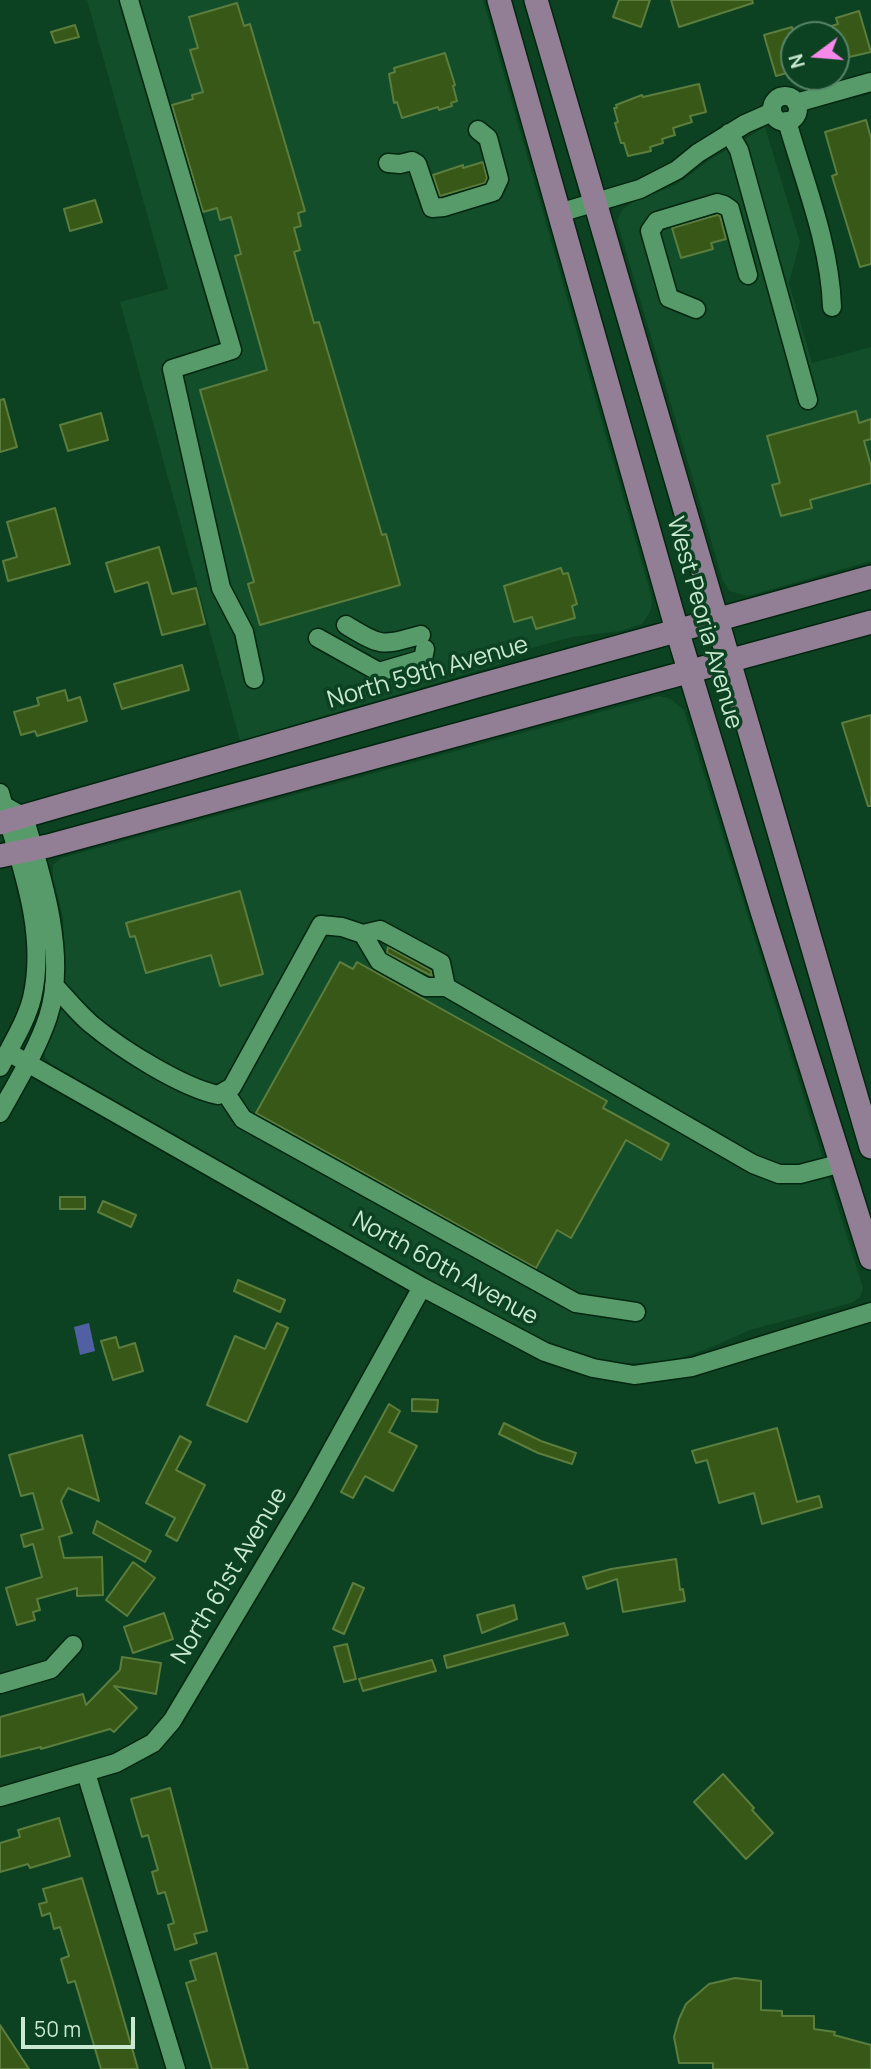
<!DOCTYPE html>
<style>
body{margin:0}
#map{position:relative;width:871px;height:2069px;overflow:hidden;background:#0c4221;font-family:Manrope,sans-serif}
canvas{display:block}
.north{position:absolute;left:780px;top:21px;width:70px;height:70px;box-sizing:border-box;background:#0c4221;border:2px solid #578567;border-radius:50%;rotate:254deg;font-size:19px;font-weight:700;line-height:28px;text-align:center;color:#c8e9cf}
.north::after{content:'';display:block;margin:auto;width:24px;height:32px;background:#f888ea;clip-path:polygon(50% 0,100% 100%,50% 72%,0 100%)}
.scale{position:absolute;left:21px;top:2017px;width:114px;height:32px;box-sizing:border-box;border:4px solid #c8e9cf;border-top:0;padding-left:9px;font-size:21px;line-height:24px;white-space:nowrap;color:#c8e9cf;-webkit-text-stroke:5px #0c4221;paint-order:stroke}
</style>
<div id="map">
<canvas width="871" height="2069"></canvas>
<div class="north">N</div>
<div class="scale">50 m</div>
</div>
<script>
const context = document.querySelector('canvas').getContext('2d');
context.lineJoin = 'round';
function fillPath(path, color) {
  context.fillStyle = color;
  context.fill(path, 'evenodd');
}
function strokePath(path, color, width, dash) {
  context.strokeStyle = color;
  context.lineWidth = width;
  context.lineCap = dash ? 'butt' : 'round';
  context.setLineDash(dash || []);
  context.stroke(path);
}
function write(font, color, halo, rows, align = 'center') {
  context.font = font + ' Manrope,sans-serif';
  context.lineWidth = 7;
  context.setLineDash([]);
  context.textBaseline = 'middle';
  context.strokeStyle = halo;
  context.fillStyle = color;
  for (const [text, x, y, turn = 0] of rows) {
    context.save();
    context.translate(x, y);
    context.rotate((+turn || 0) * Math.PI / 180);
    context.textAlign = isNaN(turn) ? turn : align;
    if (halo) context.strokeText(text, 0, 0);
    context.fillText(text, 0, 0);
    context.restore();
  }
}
const built = new Path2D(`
 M87,0H483L652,599L651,610L642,624L620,631L572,637L528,649L500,664L240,741L120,302L168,289Z
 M765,127L800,242L789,283L812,363L871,347V561L748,596L729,591L723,581L617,221L623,209L635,201L677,184L711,159Z
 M659,696L671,699L684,710L863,1288L860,1297L851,1303L750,1330L707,1349L664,1363H611L559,1350L521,1331L199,1149L51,1064L45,1057V1044L59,1004L64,953L63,917L53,877V865L61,858Z`);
const water = new Path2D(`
 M89,1323L95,1351L80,1355L74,1327Z`);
const building = new Path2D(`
 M619,0H650L641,27L613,17Z
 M671,0H752L753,3L679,27Z
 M237,3L244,26L250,24L305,211L298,213L301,226L294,228L300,250L294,252L314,323L319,322L382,535L386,534L400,585L260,625L248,584L254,582L200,390L267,370L235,256L241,254L231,217L220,220L217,208L203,212L172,105L193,99L192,95L203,92L190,50L198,48L189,17Z
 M859,11L871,52L836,60V35H813L812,32L838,24L836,18Z
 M75,25L79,37L55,43L51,32Z
 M792,27L794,34V71L776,76L764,35Z
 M445,53L455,85L453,86L457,101L451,103L452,106L439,110L438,107L402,118L397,102L394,103L389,74L395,72L394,68Z
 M699,84L706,112L690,116L692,122L673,128L675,135L662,139L663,143L650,147L651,151L628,156L624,143H621L615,123L618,122L614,108H617L616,105L642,95L643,97Z
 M866,120L871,138V264L860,267L832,176L837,174L825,132Z
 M483,162L487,178L485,183L440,196L433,175L463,165V168Z
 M95,200L102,222L70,231L64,209Z
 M717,215L720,216L726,239L711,243L713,249L681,258L672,228Z
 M4,399L17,447L0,452V400Z
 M856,411L859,423L871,419V439L864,441L871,466V483L810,500L812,508L781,516L772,485L780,483L767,436Z
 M101,413L108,440L68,451L60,425Z
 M55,508L70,564L8,581L3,561L17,557L7,522Z
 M159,547L172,594L196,588L205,624L162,635L148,582L115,592L106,563Z
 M561,568L563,574L568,573L577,604L572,606L575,618L536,629L532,617L514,622L504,586Z
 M182,665L189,690L122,709L114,684Z
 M65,690L68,701L80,697L87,721L37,736L35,731L21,735L14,712L39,705L37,698Z
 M871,715V806H868L842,723Z
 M240,891L263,974L220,986L211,955L146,973L135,936L130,937L126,923Z
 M388,947L431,971L432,976L387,953Z
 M340,962L353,969L357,962L607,1101L603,1108L669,1144L661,1160L626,1140L571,1238L557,1230L536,1268L256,1113Z
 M60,1197H85V1209H60Z
 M103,1201L136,1215L131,1227L98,1212Z
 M238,1280L285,1300L280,1312L234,1291Z
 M277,1323L288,1328L247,1422L207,1405L235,1336L265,1349Z
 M116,1337L119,1348L135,1343L143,1371L113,1380L101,1341Z
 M412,1399L438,1400L437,1412L412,1411Z
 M389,1404L400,1411L389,1432L417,1446L393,1491L365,1476L353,1498L341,1492Z
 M504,1423L541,1441L576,1453L572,1464L538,1453L499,1434Z
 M777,1428L797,1502L819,1496L822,1507L762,1524L754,1493L719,1503L707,1460L696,1463L692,1451Z
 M82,1435L99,1501L68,1488L61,1501L72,1533L59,1537L64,1558L102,1557L103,1595L77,1596V1588L37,1599L40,1610L33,1612L35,1620L17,1625L6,1588L42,1577L33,1544L24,1547L21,1535L43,1529L33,1493L21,1496L9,1455Z
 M180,1436L191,1442L176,1470L205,1485L177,1541L166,1535L175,1518L146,1503Z
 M97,1521L151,1551L145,1562L93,1533Z
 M676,1559L680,1590L683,1589L685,1601L623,1612L617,1579L587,1589L583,1577L611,1569Z
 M133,1562L155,1578L127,1616L106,1600Z
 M353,1583L364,1588L344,1634L333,1629Z
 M514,1605L517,1619L482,1633L477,1615Z
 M164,1613L173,1639L133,1653L124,1627Z
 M564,1623L568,1635L447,1668L444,1656Z
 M347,1644L356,1679L344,1682L334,1647Z
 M122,1657L161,1663L156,1694L114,1686L137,1708L114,1732L110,1729L41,1749V1747L0,1757V1717L83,1694L86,1705L120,1670Z
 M432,1660L436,1671L363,1691L359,1679Z
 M723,1774L754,1808L752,1810L773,1833L746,1859L694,1802Z
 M170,1788L207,1931L194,1934L197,1943L175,1950L168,1925L174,1923L165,1892L158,1894L152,1872L158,1870L148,1835L142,1837L131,1799Z
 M59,1818L70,1856L30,1868L28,1864L0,1872V1843L20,1837L18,1830Z
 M82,1878L113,1982L138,2069H101L75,1981L68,1983L61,1959L69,1956L60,1927L54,1929L50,1913L42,1916L39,1904L47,1902L43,1889Z
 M216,1953L227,1994L248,2069H212L186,1983L196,1980L190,1961Z
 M735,1978L761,1981V2010L782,2011V2016H814V2029L835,2032L834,2035L871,2045V2069H713V2063H679L674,2037L679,2019L686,2004L709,1984Z
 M0,2025L29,2069H0Z`);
const minor = new Path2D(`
 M129,0L232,350L172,369L221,588L244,632L254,679
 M772 109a13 13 0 1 1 26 0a13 13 0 1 1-26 0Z
 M796,103L871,82
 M787,121C804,181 830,244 832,307
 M729,133L739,150L808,400
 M388,163L400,164L412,161L417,164L432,208L444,207L493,192L499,179L488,138L478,130
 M559,213L640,189L677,170L698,153L745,124L772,112
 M696,309L669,298L650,231L657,221L717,203L724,205L730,209L748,275
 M346,625C383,647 380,646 421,635
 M318,638L379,672L423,659L425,649
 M0,793C18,858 48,929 32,998C26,1022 11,1045 0,1067
 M363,934L379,961L426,987H446
 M54,985C66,998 78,1013 91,1024C121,1049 181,1087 218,1095L232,1087L321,925L342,927L363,934L380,930L441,963L446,987L753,1164L779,1174H800L842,1163
 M8,1052L422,1287L545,1352L593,1368L634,1375L692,1367L871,1312
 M225,1092L243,1119L576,1303L636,1312
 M0,1113C17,1082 37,1050 48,1017C68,956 42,876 24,817L3,805
 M0,1684L51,1669L73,1645
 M86,1773L176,2069
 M0,1797L116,1763L153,1743L172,1721L304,1500L422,1287`);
const major = new Path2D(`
 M499,0L677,630L761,908L871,1258
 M536,0L871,1147
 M0,823L477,686L871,577
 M0,856L48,846L871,622`);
const streetNames = [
 ["West Peoria Avenue",704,623,74],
 ["North 59th Avenue",428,673,-16],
 ["North 60th Avenue",445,1269,29],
 ["North 61st Avenue",230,1576,-59]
];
fillPath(built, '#124e29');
fillPath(water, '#5060a2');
fillPath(building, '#385817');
strokePath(building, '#5b7d3e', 2);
strokePath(minor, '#02260f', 21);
strokePath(major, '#02260f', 26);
strokePath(minor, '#589b6b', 18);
strokePath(major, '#937f95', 23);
write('24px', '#c8e9cf', '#0c4221', streetNames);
</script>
